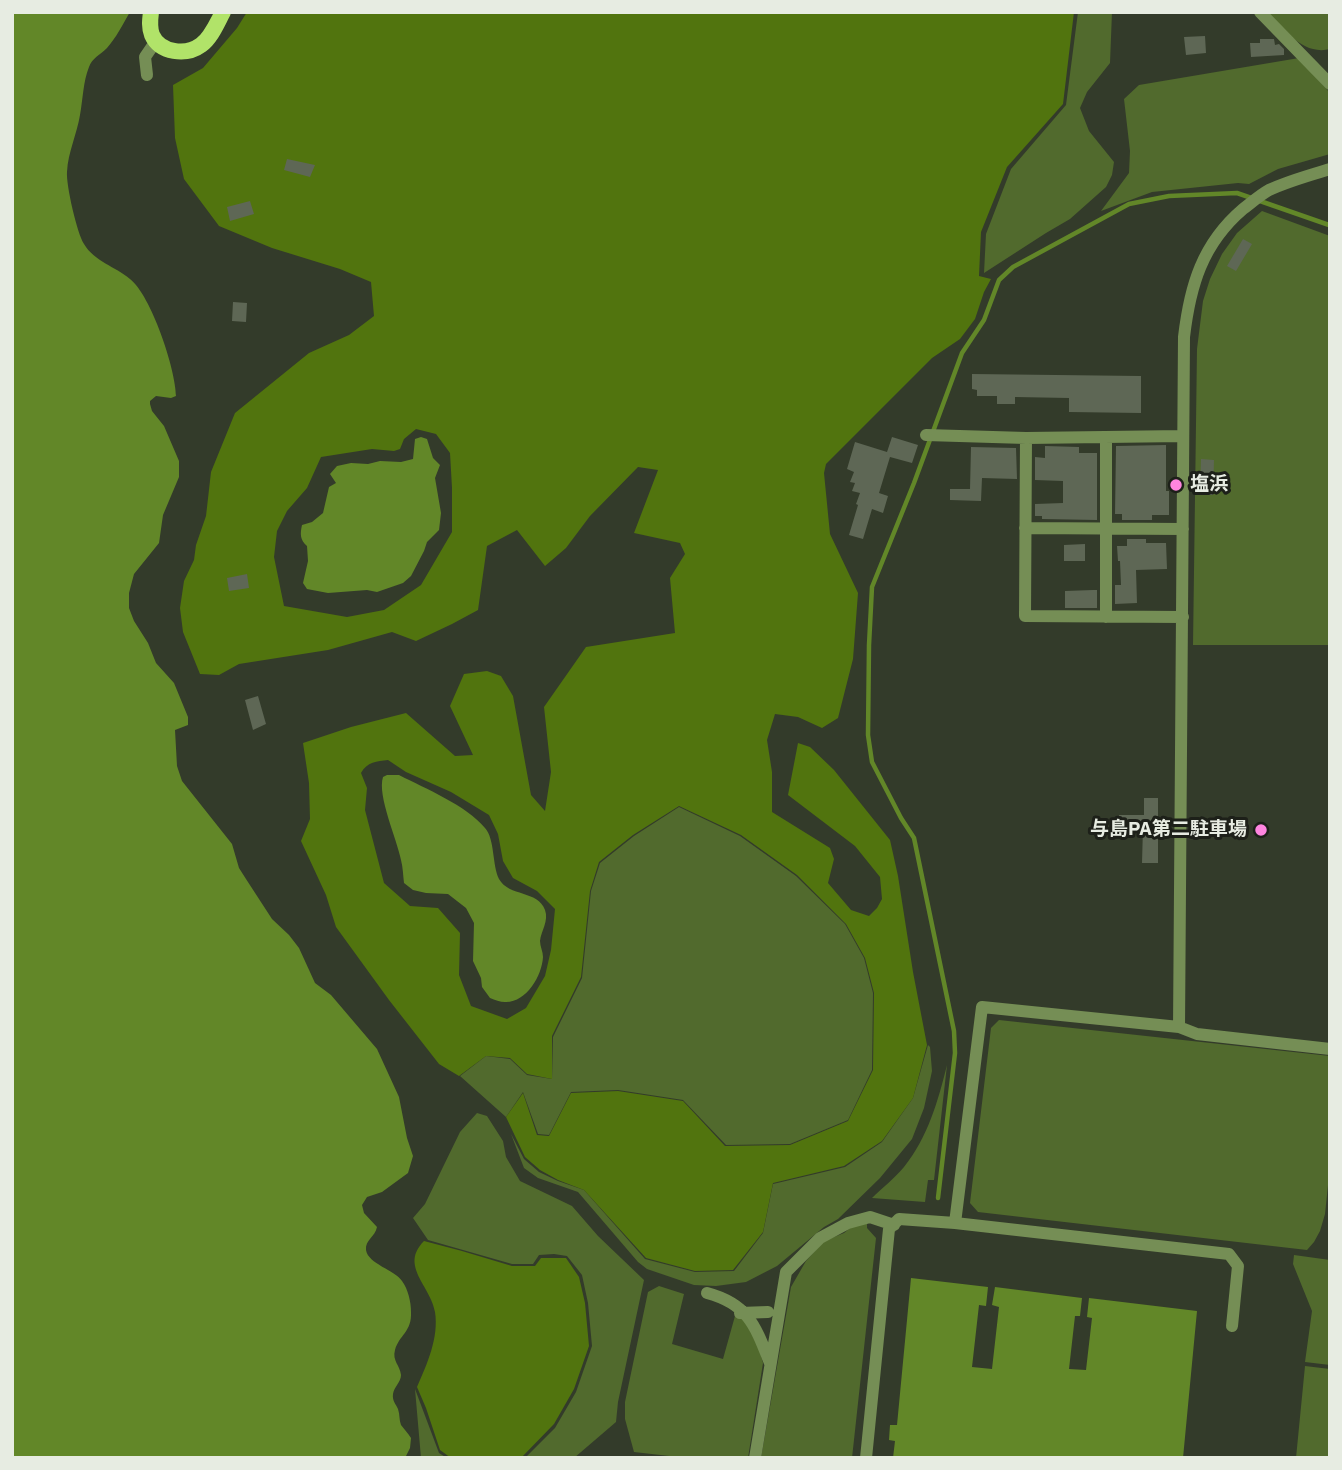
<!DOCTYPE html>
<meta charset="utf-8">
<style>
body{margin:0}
#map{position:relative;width:1342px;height:1470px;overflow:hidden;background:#333b2a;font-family:"IBM Plex Sans",sans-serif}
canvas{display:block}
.frame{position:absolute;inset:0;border:14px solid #e7ece2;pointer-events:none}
</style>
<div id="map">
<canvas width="1342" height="1470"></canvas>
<div class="frame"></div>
</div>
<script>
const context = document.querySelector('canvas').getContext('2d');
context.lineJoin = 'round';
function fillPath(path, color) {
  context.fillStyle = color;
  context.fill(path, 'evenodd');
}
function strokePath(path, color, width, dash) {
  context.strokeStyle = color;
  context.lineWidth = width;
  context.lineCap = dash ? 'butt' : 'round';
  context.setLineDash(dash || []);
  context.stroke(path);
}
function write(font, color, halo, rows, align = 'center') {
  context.font = font + ' "IBM Plex Sans","Noto Sans JP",sans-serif';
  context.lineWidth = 6;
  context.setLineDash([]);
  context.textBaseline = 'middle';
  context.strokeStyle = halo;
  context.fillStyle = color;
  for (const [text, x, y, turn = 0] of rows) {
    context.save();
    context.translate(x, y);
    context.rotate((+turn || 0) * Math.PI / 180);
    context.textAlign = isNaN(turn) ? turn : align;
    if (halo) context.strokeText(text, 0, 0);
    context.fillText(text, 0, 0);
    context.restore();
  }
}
const green = new Path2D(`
 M1078,12H1112L1110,63L1087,92L1080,108L1089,131L1114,162L1112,175L1106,187L1070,219L1046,233L984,273L986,234L1011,169L1066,105Z
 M1267,12H1330V49C1303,56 1284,29 1267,12Z
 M1299,58L1330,93V154L1278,169L1249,184L1238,183L1152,192L1101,211L1129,173L1130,151L1124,99L1139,85Z
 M1262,211L1330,236V645H1193L1197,349L1203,301L1210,279L1222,254L1237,233Z
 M679,807L740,836L796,876L845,924L864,958L873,993L872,1070L848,1120L790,1144L726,1145L683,1100L618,1090L571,1092L549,1135L538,1134L523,1092L506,1117L460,1076L486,1056L510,1059L527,1075L552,1079L553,1037L582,978L591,891L600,863L634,836Z
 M999,1020L1330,1056V1166L1325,1214L1320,1231L1314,1242L1307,1250L978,1212L970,1203L991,1028Z
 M928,1045L930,1047L932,1071L924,1108L912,1139L880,1178L838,1219L824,1227L777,1266L746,1282L716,1286L694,1285L647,1269L638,1262L578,1192L538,1178L524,1168L511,1134L524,1159L539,1172L558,1181L584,1190L645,1259L695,1272L734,1271L763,1233L773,1184L845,1167L882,1142L913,1098Z
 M947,1065L934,1180H928L925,1202L872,1198C882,1188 895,1178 904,1167C928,1137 938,1101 947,1065Z
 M477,1113L487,1116L503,1141L506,1157L520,1181L572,1206L598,1236L644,1280L618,1402L616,1422L574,1458H525L555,1428L576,1392L592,1346L588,1303L582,1275L567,1256L554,1254L539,1255L533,1264H512L428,1240L413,1218L425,1204L460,1132Z
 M867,1223V1228L876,1238L852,1458H761L791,1287L806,1261L824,1241L844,1233L855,1224Z
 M1294,1255L1330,1260V1365L1305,1362L1312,1311L1293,1264Z
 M659,1286L684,1294L672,1344L723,1359L735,1316L744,1318L756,1337L763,1363L748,1458H687L634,1452L625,1419V1402L648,1292Z
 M1305,1366L1330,1369V1458H1296Z
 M415,1389L439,1453L447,1458H421Z`);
const forest = new Path2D(`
 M247,12H1074L1063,104L1007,167L981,232L979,276L991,279L984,292L975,319L960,339L932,358L826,464L824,473L830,534L858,593L853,659L838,718L822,728L798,717L775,714L767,740L772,772V812L830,848L834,859L828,883L851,910L869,916L877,908L882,899L880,877L855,846L788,795L798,743L810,747L834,770L890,840L898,876L913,972L927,1045L913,1098L882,1141L844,1166L773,1183L763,1232L733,1270L695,1271L646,1258L584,1190L558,1180L540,1170L525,1157L506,1117L523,1093L537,1135L549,1136L571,1093L618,1091L683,1101L725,1146L790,1145L848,1121L873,1070L874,993L865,958L846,924L797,875L741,835L679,806L633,835L599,862L590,891L581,977L552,1036V1079L527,1074L510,1058L486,1056L459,1076L439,1064L389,1000L336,927L326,895L301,841L310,819L309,783L303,743L351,727L406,713L455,756L473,755L450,706L464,674L487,671L501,676L513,696L531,795L545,811L551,772L544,707L586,647L675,633L670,578L685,554L680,543L634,533L658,470L638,467L590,516L566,548L545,566L517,530L487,546L478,610L452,624L416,641L392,632L328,650L239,664L219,675L200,674L183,632L180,608L184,581L194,560L196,545L206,516L211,472L235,413L309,353L349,335L374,316L371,282L340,269L272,248L219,226L184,179L175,138L173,85L203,68L237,28ZM416,429L436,434L450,453L452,488V532L421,585L384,610L347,617L284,606L274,557L277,531L287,511L307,488L321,457L372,449L394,451L400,449L404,439ZM388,760L406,772L451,792L489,815L498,834L503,861L513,878L537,891L555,909L551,950L545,976L526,1008L507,1019L471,1006L459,975L460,933L438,908L410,906L384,883L365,810L367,788L361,773C367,762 377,761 388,760Z
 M424,1241L462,1251L512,1266H535L541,1258H566L579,1277L585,1303L589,1346L574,1389L554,1424L521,1458H451L440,1450L426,1408L417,1387C427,1364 439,1338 435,1312C431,1286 399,1266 424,1241Z`);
const water = new Path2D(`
 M12,12H130C123,24 116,38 107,48C100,55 92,58 89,67C83,82 83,99 80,115C77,134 68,152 67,172C66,185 77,233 84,244C94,261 116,267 130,279C151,295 176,370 176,396L171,398L156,396L150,401V404L152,411L164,426L179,461V477L163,515L159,543L134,574L129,593V608L134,621L148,643L156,663L174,683L188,717V725L175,730L177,766L182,781L232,844L239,868L246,879L272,919L289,935L299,948L315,983L331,995L377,1049L399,1097L407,1138L413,1156L408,1173L382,1192L367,1197L362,1205L364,1213L377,1227C375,1237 365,1240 366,1250C368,1264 395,1270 402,1281C408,1289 411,1302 411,1312C412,1332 399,1335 395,1350C392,1361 400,1365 401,1375C401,1382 394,1387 393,1394C392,1401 396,1404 398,1409C400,1415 399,1420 401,1425C404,1429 408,1433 411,1438L410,1448L405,1458H12Z
 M421,437L427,439L433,458L440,465L435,478L441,513L439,530L427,542L424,551L411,576L403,583L377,592L367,590L328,593L307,589L303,583L308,561L307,546C300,540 300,534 302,525L312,522L323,513L329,487L336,483L330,474L337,466L351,463L368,464L380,461L401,462L413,459L415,439Z
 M387,775H399C426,789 466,805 485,828C495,839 492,865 499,879C509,897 538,890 545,910C549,921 541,931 540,941C540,946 543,952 543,957C542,976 526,1003 505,1002C500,1002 495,1000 490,998L482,987L481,978L473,961L474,923L466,908L448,894L426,893L413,890L404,883C403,875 403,868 401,860C397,839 377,796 383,777Z
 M911,1278L988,1287L986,1306L979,1305L972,1367L992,1369L999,1307L992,1305L995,1287L1082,1298L1080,1316H1075L1069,1369L1086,1370L1092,1318L1087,1317L1089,1298L1197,1311L1183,1458H893L895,1441L889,1440L890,1425H897Z`);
const stream = new Path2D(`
 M938,1198L955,1053L954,1031L914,838L901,818L872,762L868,735L869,645L872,587L914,483L962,353L984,320L999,280L1013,267L1129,204L1169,196L1237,193L1329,225`);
const building = new Path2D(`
 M1205,36L1206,53L1186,55L1184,37Z
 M1260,39H1274L1275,45L1279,44L1284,49V55L1251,57L1250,43H1260Z
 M287,159L315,165L310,177L284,170Z
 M250,201L254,214L230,221L227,207Z
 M1243,239L1252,244L1236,271L1227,266Z
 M233,302L247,303L246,322L232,321Z
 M972,374L1141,376V413L1069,412V398L1015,397V404H997V396H977V390L972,389Z
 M892,437L918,445L912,463L890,457L879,493L888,496L883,513L872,509L863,539L849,535L858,505L856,504L860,493L852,491L855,483L850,482L854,472L847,469L855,442L887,452Z
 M1166,445V491H1169V515H1152V520H1122V514H1115L1116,446Z
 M1045,446L1079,447V453H1097V520L1042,519V516H1035V504L1063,503V481L1035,480V457L1045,458Z
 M971,447L1016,448L1017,479L982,478L981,501L950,500V489H970Z
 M1201,459L1214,460L1213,495H1200Z
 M1127,539H1146V543H1166L1167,569L1136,570L1137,603L1115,604V585H1121L1120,561H1118L1117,546H1127Z
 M1085,544V561H1064V545Z
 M247,574L249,588L229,591L227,578Z
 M1093,590H1097V608H1065V591Z
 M258,696L266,724L253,730L245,700Z
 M1144,798H1158V863H1142L1143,827H1119V815H1144Z`);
const minor = new Path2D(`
 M1260,12L1330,84
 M147,75L145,57L156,41
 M926,435L1026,438L1183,436
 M1106,437V617
 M1026,438L1025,616L1183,617
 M1025,528L1183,529
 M1179,1027L1184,337C1190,286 1202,244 1243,209C1251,203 1260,195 1269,190C1288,181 1310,175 1330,169
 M955,1223L982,1007L1179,1027L1197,1034L1330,1049
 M707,1293C748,1304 755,1325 770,1363
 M740,1313L768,1312
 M755,1458L786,1272L820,1238L848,1223L870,1217L894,1225
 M866,1458L889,1229L899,1219L955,1223L1229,1254L1238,1266L1232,1326`);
const major = new Path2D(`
 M151,12C150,20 149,27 152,35C160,53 186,56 201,45C211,38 217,23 223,12`);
const markers = [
 [1176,485,7,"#ff85df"],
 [1261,830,7,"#ff85df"]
];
const poiNames = [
 ["塩浜",1190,485],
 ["与島PA第二駐車場",1247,830,"right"]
];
fillPath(green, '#516a2d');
fillPath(forest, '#51740e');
fillPath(water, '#628728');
strokePath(stream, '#628728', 4.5);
fillPath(building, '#5e6755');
strokePath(minor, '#758e55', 12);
strokePath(major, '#b1e369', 16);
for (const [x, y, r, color] of markers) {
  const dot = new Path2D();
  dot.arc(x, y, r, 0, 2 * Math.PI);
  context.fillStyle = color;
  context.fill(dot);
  strokePath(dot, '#1d2019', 2.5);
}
write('bold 19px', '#e7ece2', '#1d2019', poiNames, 'left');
</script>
